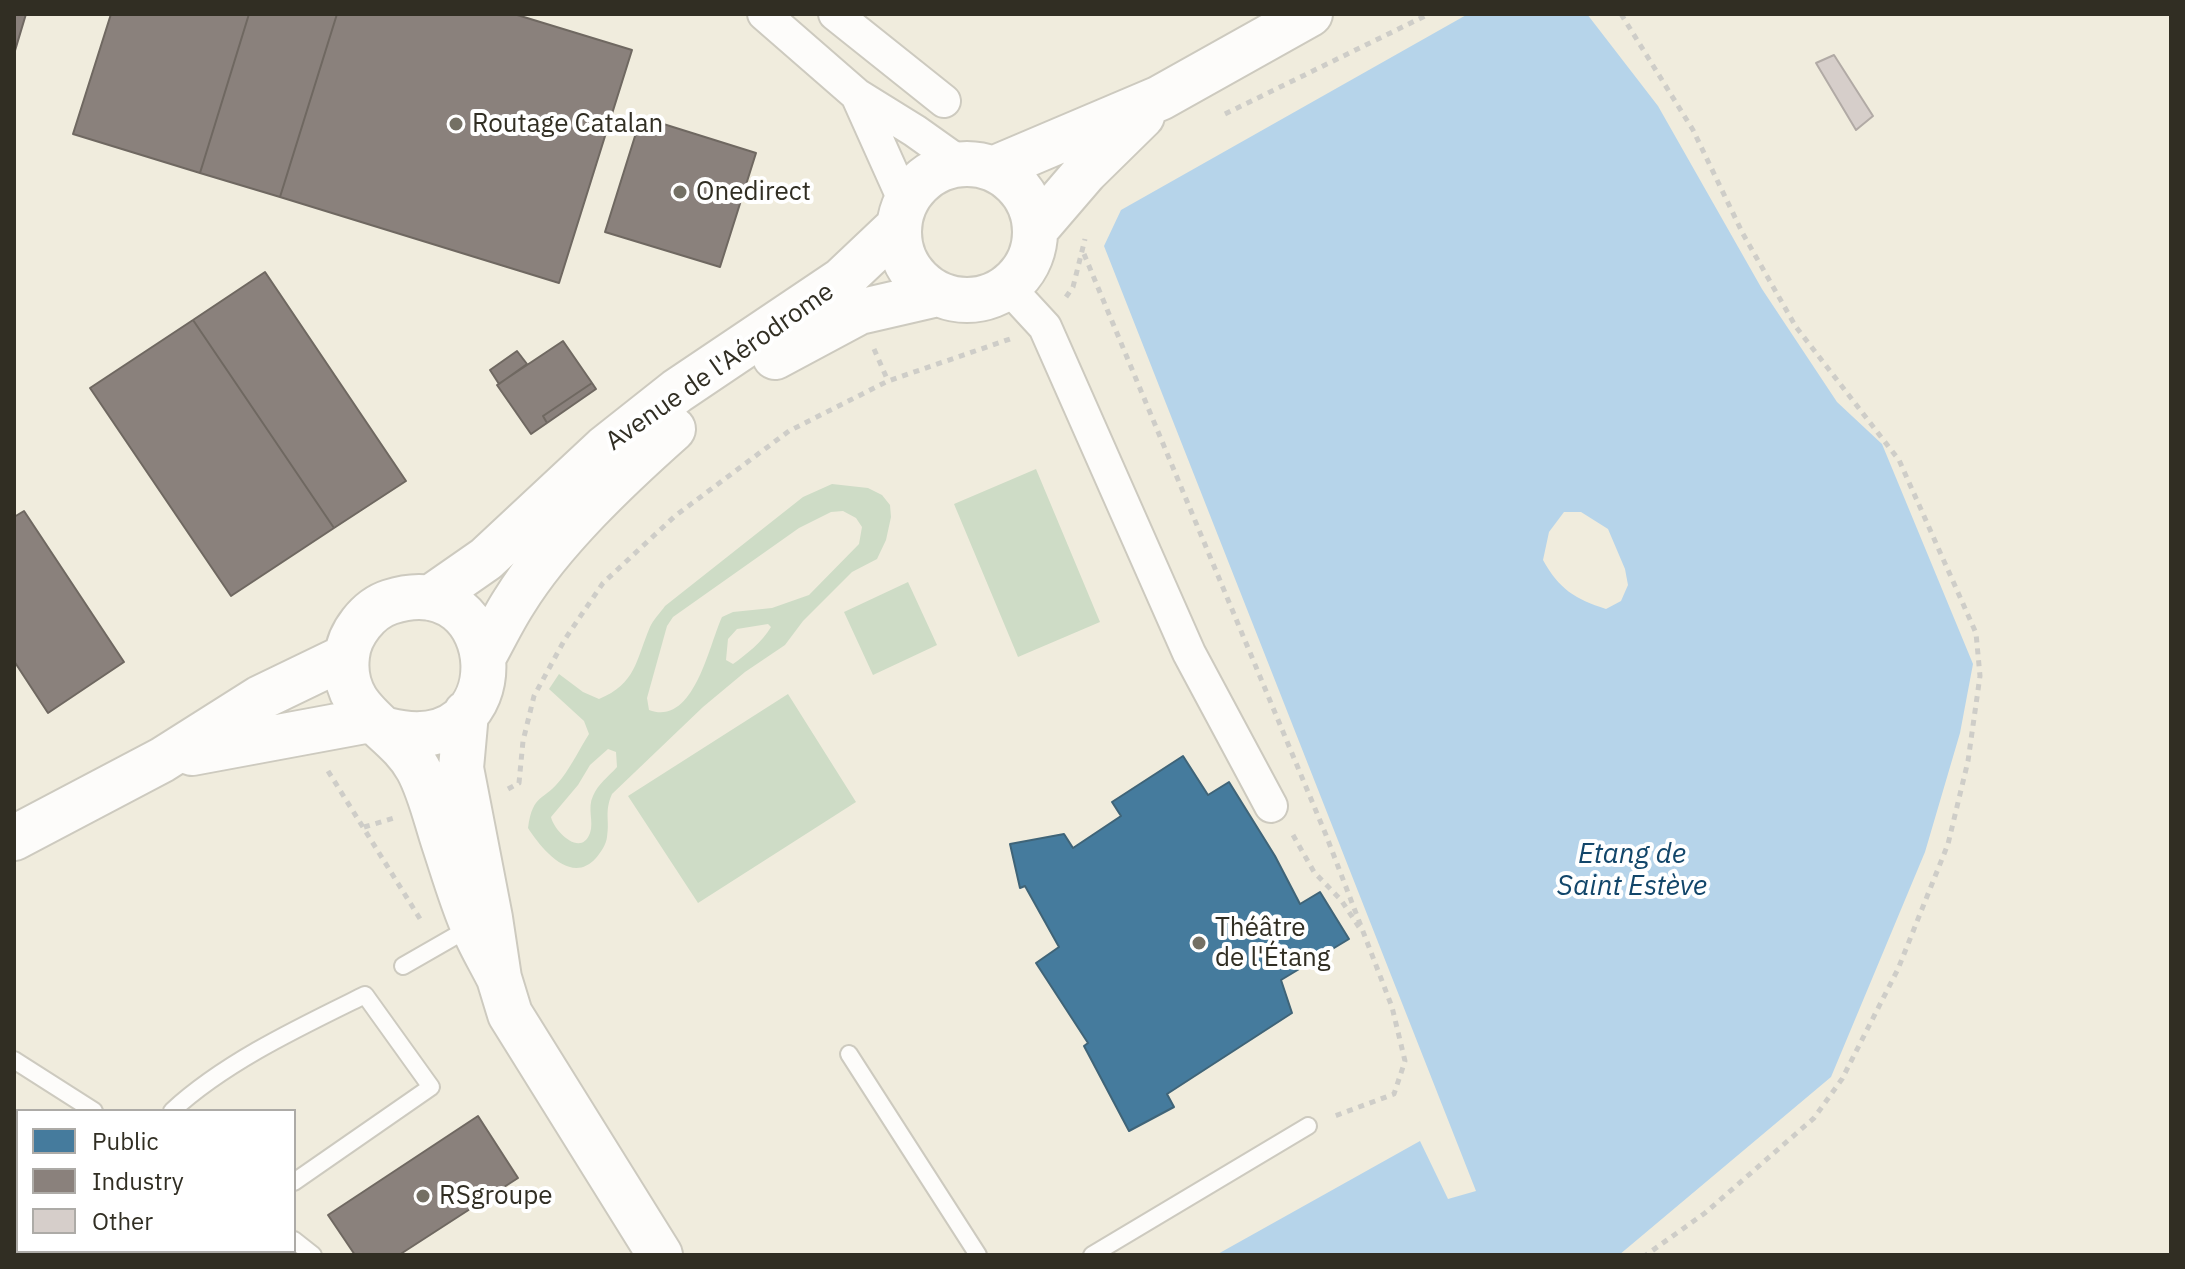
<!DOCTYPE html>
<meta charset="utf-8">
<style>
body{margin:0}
#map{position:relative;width:2185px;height:1269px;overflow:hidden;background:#f0ecdd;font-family:"IBM Plex Sans",sans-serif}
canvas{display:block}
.frame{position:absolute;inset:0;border:16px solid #312e23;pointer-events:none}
.legend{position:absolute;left:16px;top:1109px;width:280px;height:144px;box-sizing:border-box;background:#fff;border:2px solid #adaba7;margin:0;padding:10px 14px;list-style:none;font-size:24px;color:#312e23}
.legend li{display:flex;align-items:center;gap:16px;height:40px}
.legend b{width:40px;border:2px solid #adaba7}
</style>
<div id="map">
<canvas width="2185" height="1269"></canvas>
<div class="frame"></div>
<ul class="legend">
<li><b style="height:22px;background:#457b9d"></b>Public</li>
<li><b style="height:22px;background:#8a817c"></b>Industry</li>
<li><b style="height:22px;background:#d6ceca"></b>Other</li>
</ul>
</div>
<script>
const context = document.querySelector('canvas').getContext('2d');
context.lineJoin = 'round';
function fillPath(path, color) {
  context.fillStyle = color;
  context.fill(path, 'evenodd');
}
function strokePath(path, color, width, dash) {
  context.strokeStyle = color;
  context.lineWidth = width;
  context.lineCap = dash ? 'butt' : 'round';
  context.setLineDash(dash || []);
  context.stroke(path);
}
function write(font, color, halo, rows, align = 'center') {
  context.font = font + ' "IBM Plex Sans",sans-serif';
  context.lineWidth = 8;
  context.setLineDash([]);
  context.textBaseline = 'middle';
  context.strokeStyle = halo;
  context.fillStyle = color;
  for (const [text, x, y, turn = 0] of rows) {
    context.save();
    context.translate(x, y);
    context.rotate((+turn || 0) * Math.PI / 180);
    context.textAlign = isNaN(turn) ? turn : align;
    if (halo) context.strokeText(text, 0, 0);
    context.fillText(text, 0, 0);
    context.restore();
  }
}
const green = new Path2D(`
 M1036,469L1100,622L1018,657L954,504Z
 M832,484L868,488L882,495L890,505L891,517L886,540L877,559L852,572L803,621L785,645L745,672L703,707L612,794C604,812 610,820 607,837C606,845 601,852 596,858C571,886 541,848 528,828C533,792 544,802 562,778C572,765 580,748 589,734L584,721L549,689L559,674L583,692L599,699C636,684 636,660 650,627C653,620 660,613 665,606L803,497ZM843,511L856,518L862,527L859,544L809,595L772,608L733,612L722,617C709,645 694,727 649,710L647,698L667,626L673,617L799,528L831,512ZM768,624L771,627C762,642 747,654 733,664L726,660L728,639L737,629ZM608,749L616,752L617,767C608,777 598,784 593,796C587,808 594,822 590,833C581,858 554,831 551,817L578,785L590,765Z
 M908,582L937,645L873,675L844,612Z
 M788,694L856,802L698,903L628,796Z`);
const water = new Path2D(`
 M1468,14H1587L1658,106L1762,289L1837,402L1882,444L1973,664L1960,733L1925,852L1831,1077L1619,1255H1216L1420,1141L1448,1199L1476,1191L1104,246L1121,210ZM1564,512H1581L1608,529L1625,569L1628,585L1621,601L1606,609C1575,599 1559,589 1543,560L1549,532Z`);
const public = new Path2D(`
 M1183,756L1208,795L1229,782L1275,856L1300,904L1320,892L1349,939L1281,980L1292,1013L1167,1094L1174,1107L1129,1131L1084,1046L1088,1043L1036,963L1059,947L1025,886L1020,888L1010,844L1064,834L1073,848L1121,816L1112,802Z`);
const industry = new Path2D(`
 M14,14H26L14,54Z
 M111,14H249L200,173L73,134Z
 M249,14H337L280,197L200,173Z
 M337,14H514L632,50L559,283L280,197Z
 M641,117L756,153L720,267L605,232Z
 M265,272L406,481L334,528L193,320Z
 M193,320L334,528L231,596L90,388Z
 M563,341L592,383L543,416L547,423L531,434L497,385Z
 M517,351L527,364L499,384L490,370Z
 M592,383L596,389L547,423L543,416Z
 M24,511L124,662L48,713L14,661V517Z
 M478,1116L518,1178L399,1255H355L328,1215Z
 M14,1130L18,1133V1193L14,1199Z`);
const building = new Path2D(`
 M1834,55L1873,116L1856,130L1816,63Z`);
const path = new Path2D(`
 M1621,14L1693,130L1743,234L1796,327L1899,460L1976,633L1980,676L1968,761L1948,844L1898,969L1842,1079L1814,1118L1705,1213L1646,1255
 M1225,114L1429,14
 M1084,254L1326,835L1392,1007L1405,1061L1394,1094L1332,1117
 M1066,297L1073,287L1085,239
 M874,349L888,381
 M328,771L422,922
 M508,789L519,783L523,741L534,696L565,639L603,583L675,516L789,431L888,381L1010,339
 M364,827L394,818
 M1293,835L1314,872L1341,900L1359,927`);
const lane = new Path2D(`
 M403,966L471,927
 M849,1054L978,1255
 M14,1060L94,1111
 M172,1111C225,1062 300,1027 365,995L431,1087L294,1182
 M294,1240L313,1255
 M1092,1255L1308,1126`);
const street = new Path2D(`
 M764,14L857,95L915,131L960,163
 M835,14L944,101
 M857,95L905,202
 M1009,288L1045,327L1189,653L1271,806`);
const secondary = new Path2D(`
 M899 232a68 68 0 1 1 136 0a68 68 0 1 1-136 0Z
 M995,168L1160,98L1310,14
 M1036,229L1085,172L1142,116
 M775,357L859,312L937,294
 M430,598L486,559L605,448L677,391L842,280L898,227
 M484,656C494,638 503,619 514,602C552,540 619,477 673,429
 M466,713L461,768L490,918L499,978L510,1014L660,1255
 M387,730C522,765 508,563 390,602C368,609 349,634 347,656C340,714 395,726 418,769C430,791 436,819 444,843C453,870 461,898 472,924C479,942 490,960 499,978
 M192,753L370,720
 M14,838L162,760L260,698L347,656`);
const markers = [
 [456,124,8,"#747064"],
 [680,192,8,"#747064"],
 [1199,943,8,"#747064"],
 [423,1196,8,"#747064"]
];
const poiNames = [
 ["Routage Catalan",472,124],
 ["Onedirect",696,192],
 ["Théâtre",1215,928],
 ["de l'Étang",1215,958],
 ["RSgroupe",439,1196]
];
const streetNames = [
 ["Avenue de l'Aérodrome",720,367,-35]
];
const waterNames = [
 ["Etang de",1632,855],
 ["Saint Estève",1632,887]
];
fillPath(green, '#cedcc6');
fillPath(water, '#b6d4ea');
fillPath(public, '#457b9d');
strokePath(public, '#3f6478', 2);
fillPath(industry, '#8a817c');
strokePath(industry, '#6f6861', 2);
fillPath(building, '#d6ceca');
strokePath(building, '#b1aaa5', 2);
strokePath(lane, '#cdcabf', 20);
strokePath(street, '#cdcabf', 36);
strokePath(secondary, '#cdcabf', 48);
strokePath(path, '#cecdc8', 5, [6, 6]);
strokePath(lane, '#fdfcfa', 16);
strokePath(street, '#fdfcfa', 32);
strokePath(secondary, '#fdfcfa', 44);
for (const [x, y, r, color] of markers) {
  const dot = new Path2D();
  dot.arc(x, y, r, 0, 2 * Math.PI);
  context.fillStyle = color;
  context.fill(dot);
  strokePath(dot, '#fff', 3);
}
write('26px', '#312e23', '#fff', poiNames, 'left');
write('26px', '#312e23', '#fff', streetNames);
write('italic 28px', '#12466a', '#fff', waterNames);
</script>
